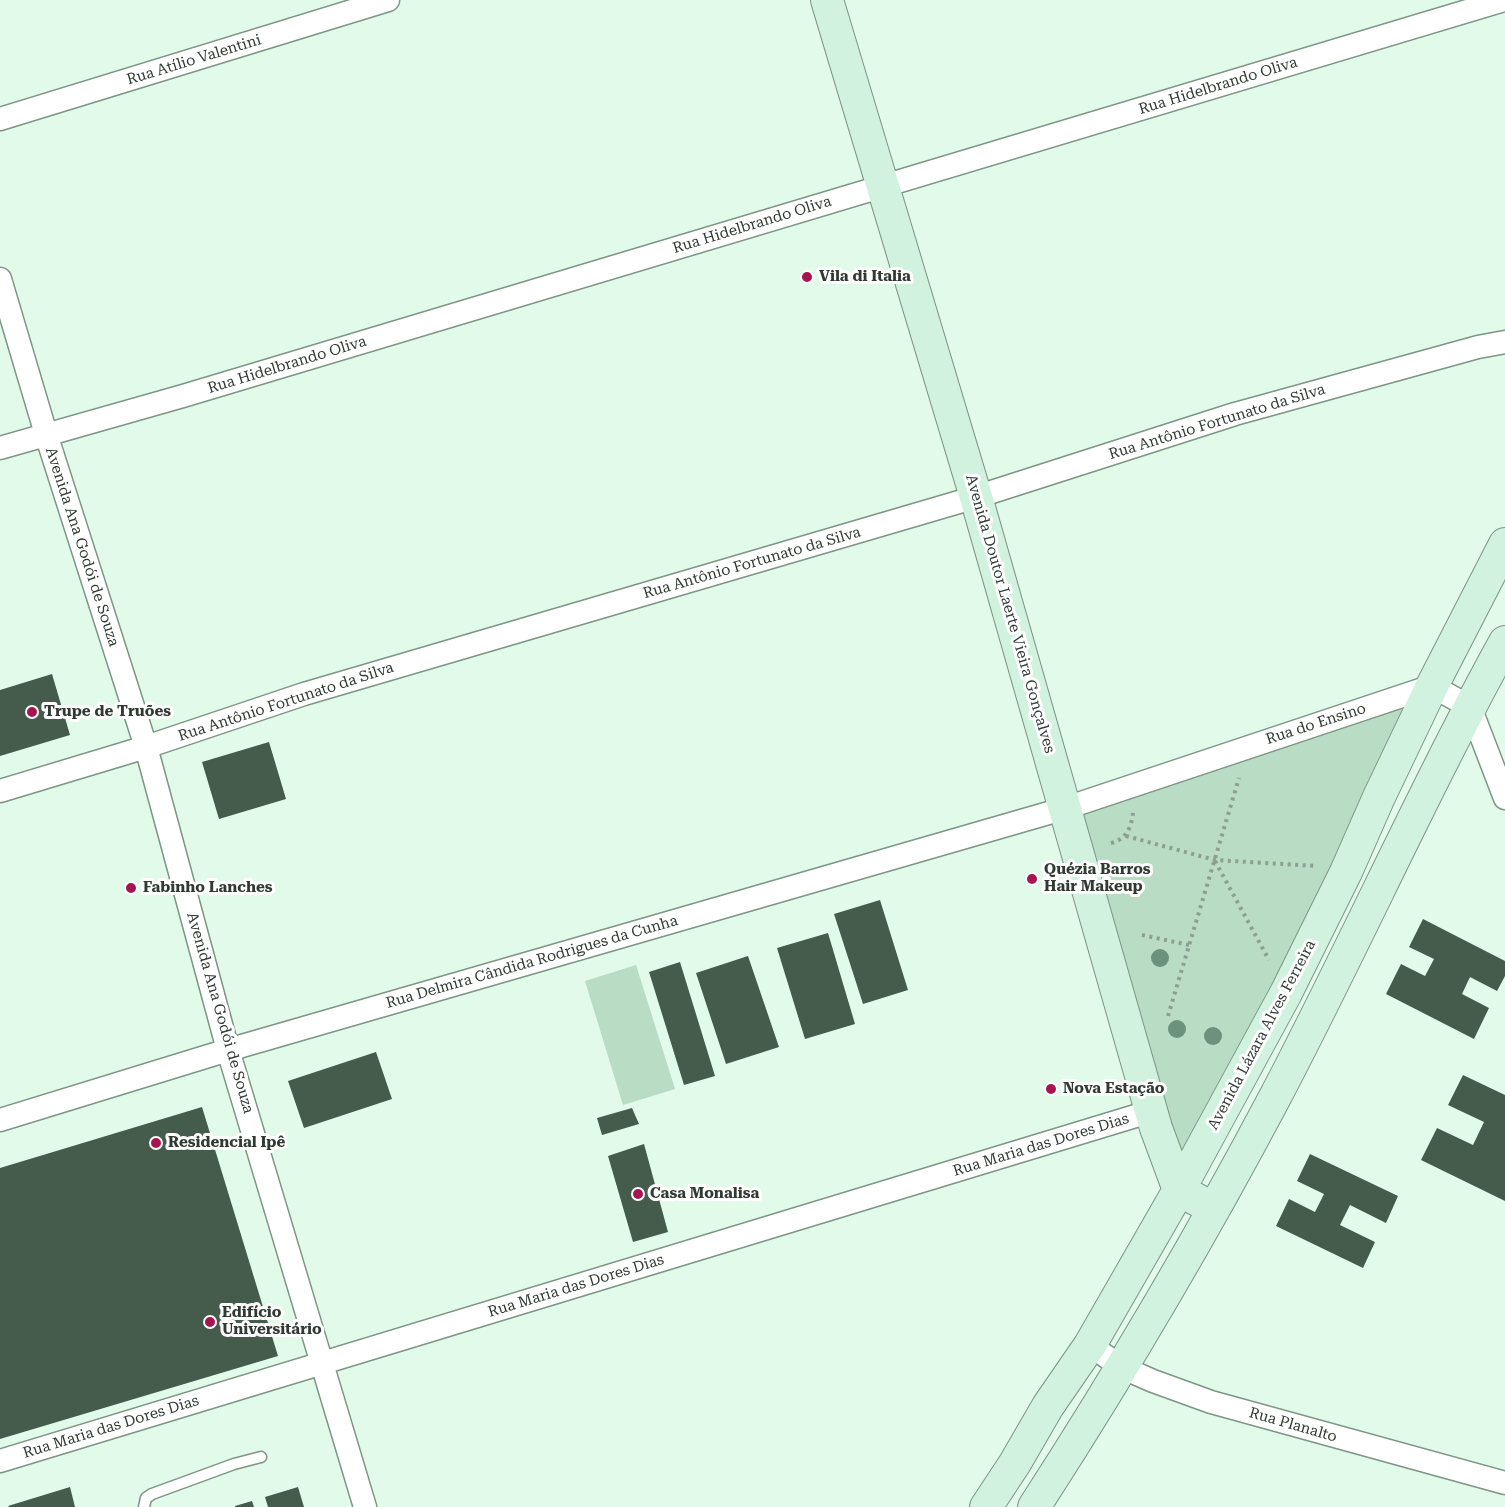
<!DOCTYPE html>
<meta charset="utf-8">
<style>
body{margin:0}
canvas{display:block;background:#e1fae9}
</style>
<canvas width="1505" height="1507"></canvas>
<script>
const context = document.querySelector('canvas').getContext('2d');
context.lineJoin = 'round';
function fillPath(path, color) {
  context.fillStyle = color;
  context.fill(path, 'evenodd');
}
function strokePath(path, color, width, dash) {
  context.strokeStyle = color;
  context.lineWidth = width;
  context.lineCap = dash ? 'butt' : 'round';
  context.setLineDash(dash || []);
  context.stroke(path);
}
function write(font, color, halo, rows, align = 'center') {
  context.font = font + ' "Roboto Serif",serif';
  context.lineWidth = 6;
  context.setLineDash([]);
  context.textBaseline = 'middle';
  context.strokeStyle = halo;
  context.fillStyle = color;
  for (const [text, x, y, turn = 0] of rows) {
    context.save();
    context.translate(x, y);
    context.rotate((+turn || 0) * Math.PI / 180);
    context.textAlign = isNaN(turn) ? turn : align;
    if (halo) context.strokeText(text, 0, 0);
    context.fillText(text, 0, 0);
    context.restore();
  }
}
const green = new Path2D(`
 M1428,686L1173,1190L1066,808Z
 M636,965L675,1089L623,1105L585,981Z`);
const building = new Path2D(`
 M52,674L70,735L0,756V690Z
 M269,742L286,799L219,819L202,762Z
 M880,900L908,990L863,1004L834,914Z
 M1423,919L1505,961V976L1497,991L1470,977L1462,994L1489,1008L1474,1039L1386,994L1401,964L1425,976L1434,959L1409,947Z
 M828,933L855,1024L805,1039L777,948Z
 M748,956L779,1047L726,1064L696,973Z
 M680,962L715,1076L684,1085L649,972Z
 M376,1052L392,1099L304,1128L288,1081Z
 M1463,1075L1505,1095V1201L1421,1160L1437,1128L1473,1145L1484,1122L1448,1105Z
 M202,1107L278,1356L0,1439V1168Z
 M632,1108L639,1124L602,1135L597,1118Z
 M644,1144L668,1232L633,1242L608,1156Z
 M1310,1154L1398,1196L1386,1223L1350,1205L1340,1225L1375,1242L1363,1268L1276,1226L1289,1199L1315,1212L1324,1194L1297,1181Z
 M70,1487L75,1507H9L8,1506Z
 M298,1487L304,1507H268L265,1497Z
 M252,1501L254,1507H235V1506Z`);
const path = new Path2D(`
 M1126,836L1215,860L1317,866
 M1111,843C1127,839 1131,828 1133,813
 M1215,861L1269,960
 M1142,935L1189,945
 M1168,1016L1239,778`);
const lane = new Path2D(`
 M144,1507L146,1498L152,1494L234,1464L261,1457`);
const street = new Path2D(`
 M0,119L388,0
 M0,279L46,434L146,747L228,1050L365,1507
 M0,448L183,396L1504,0
 M0,791L146,747L304,694L976,497L1235,414L1478,347L1505,342
 M0,1120L228,1050L1066,808L1432,686L1470,707L1505,798
 M1090,1345L1121,1367L1153,1381L1211,1402L1505,1483
 M0,1461L1152,1111`);
const secondary = new Path2D(`
 M827,0L976,497L1156,1128L1179,1190L1214,1209
 M986,1507L1015,1463L1048,1406L1090,1345L1179,1190L1286,993L1346,872L1379,797L1432,686L1505,544
 M1034,1507C1120,1374 1201,1237 1275,1097C1354,947 1423,791 1505,642`);
const trees = [
 [1160,958],
 [1177,1029],
 [1213,1036]
];
const markers = [
 [807,277,6,"#a8154e"],
 [32,712,6,"#a8154e"],
 [1032,879,6,"#a8154e"],
 [131,888,6,"#a8154e"],
 [1051,1089,6,"#a8154e"],
 [156,1143,6,"#a8154e"],
 [638,1194,6,"#a8154e"],
 [210,1322,6,"#a8154e"]
];
const streetNames = [
 ["Rua Atílio Valentini",194,60,-17],
 ["Rua Hidelbrando Oliva",1218,86,-17],
 ["Rua Hidelbrando Oliva",752,225,-17],
 ["Rua Hidelbrando Oliva",287,365,-17],
 ["Rua Antônio Fortunato da Silva",1217,422,-17],
 ["Avenida Ana Godói de Souza",82,547,72],
 ["Rua Antônio Fortunato da Silva",752,563,-16],
 ["Avenida Doutor Laerte Vieira Gonçalves",1010,614,74],
 ["Rua Antônio Fortunato da Silva",286,702,-18],
 ["Rua do Ensino",1316,724,-18],
 ["Rua Delmira Cândida Rodrigues da Cunha",532,962,-16],
 ["Avenida Ana Godói de Souza",220,1013,74],
 ["Avenida Lázara Alves Ferreira",1262,1035,-62],
 ["Rua Maria das Dores Dias",1041,1145,-17],
 ["Rua Maria das Dores Dias",576,1286,-17],
 ["Rua Planalto",1293,1425,16],
 ["Rua Maria das Dores Dias",111,1427,-17]
];
const poiNames = [
 ["Vila di Italia",819,277],
 ["Trupe de Truões",44,712],
 ["Quézia Barros",1044,870],
 ["Hair Makeup",1044,887],
 ["Fabinho Lanches",143,888],
 ["Nova Estação",1063,1089],
 ["Residencial Ipê",168,1143],
 ["Casa Monalisa",650,1194],
 ["Edifício",222,1313],
 ["Universitário",222,1330]
];
fillPath(green, '#b8dcc4');
fillPath(building, '#455b4c');
strokePath(lane, '#7d9585', 13);
strokePath(street, '#7d9585', 25);
strokePath(secondary, '#7d9585', 34);
strokePath(path, '#8d9f93', 4, [3, 4.5]);
strokePath(lane, '#fff', 10);
strokePath(street, '#fff', 22);
strokePath(secondary, '#d0f2df', 32);
context.fillStyle = '#6c917c';
for (const [x, y] of trees) {
  context.beginPath();
  context.arc(x, y, 9, 0, 2 * Math.PI);
  context.fill();
}
for (const [x, y, r, color] of markers) {
  const dot = new Path2D();
  dot.arc(x, y, r, 0, 2 * Math.PI);
  context.fillStyle = color;
  context.fill(dot);
  strokePath(dot, '#fff', 2);
}
write('15px', '#303a33', '#fff', streetNames);
write('bold 15px', '#303a33', '#fff', poiNames, 'left');
</script>
